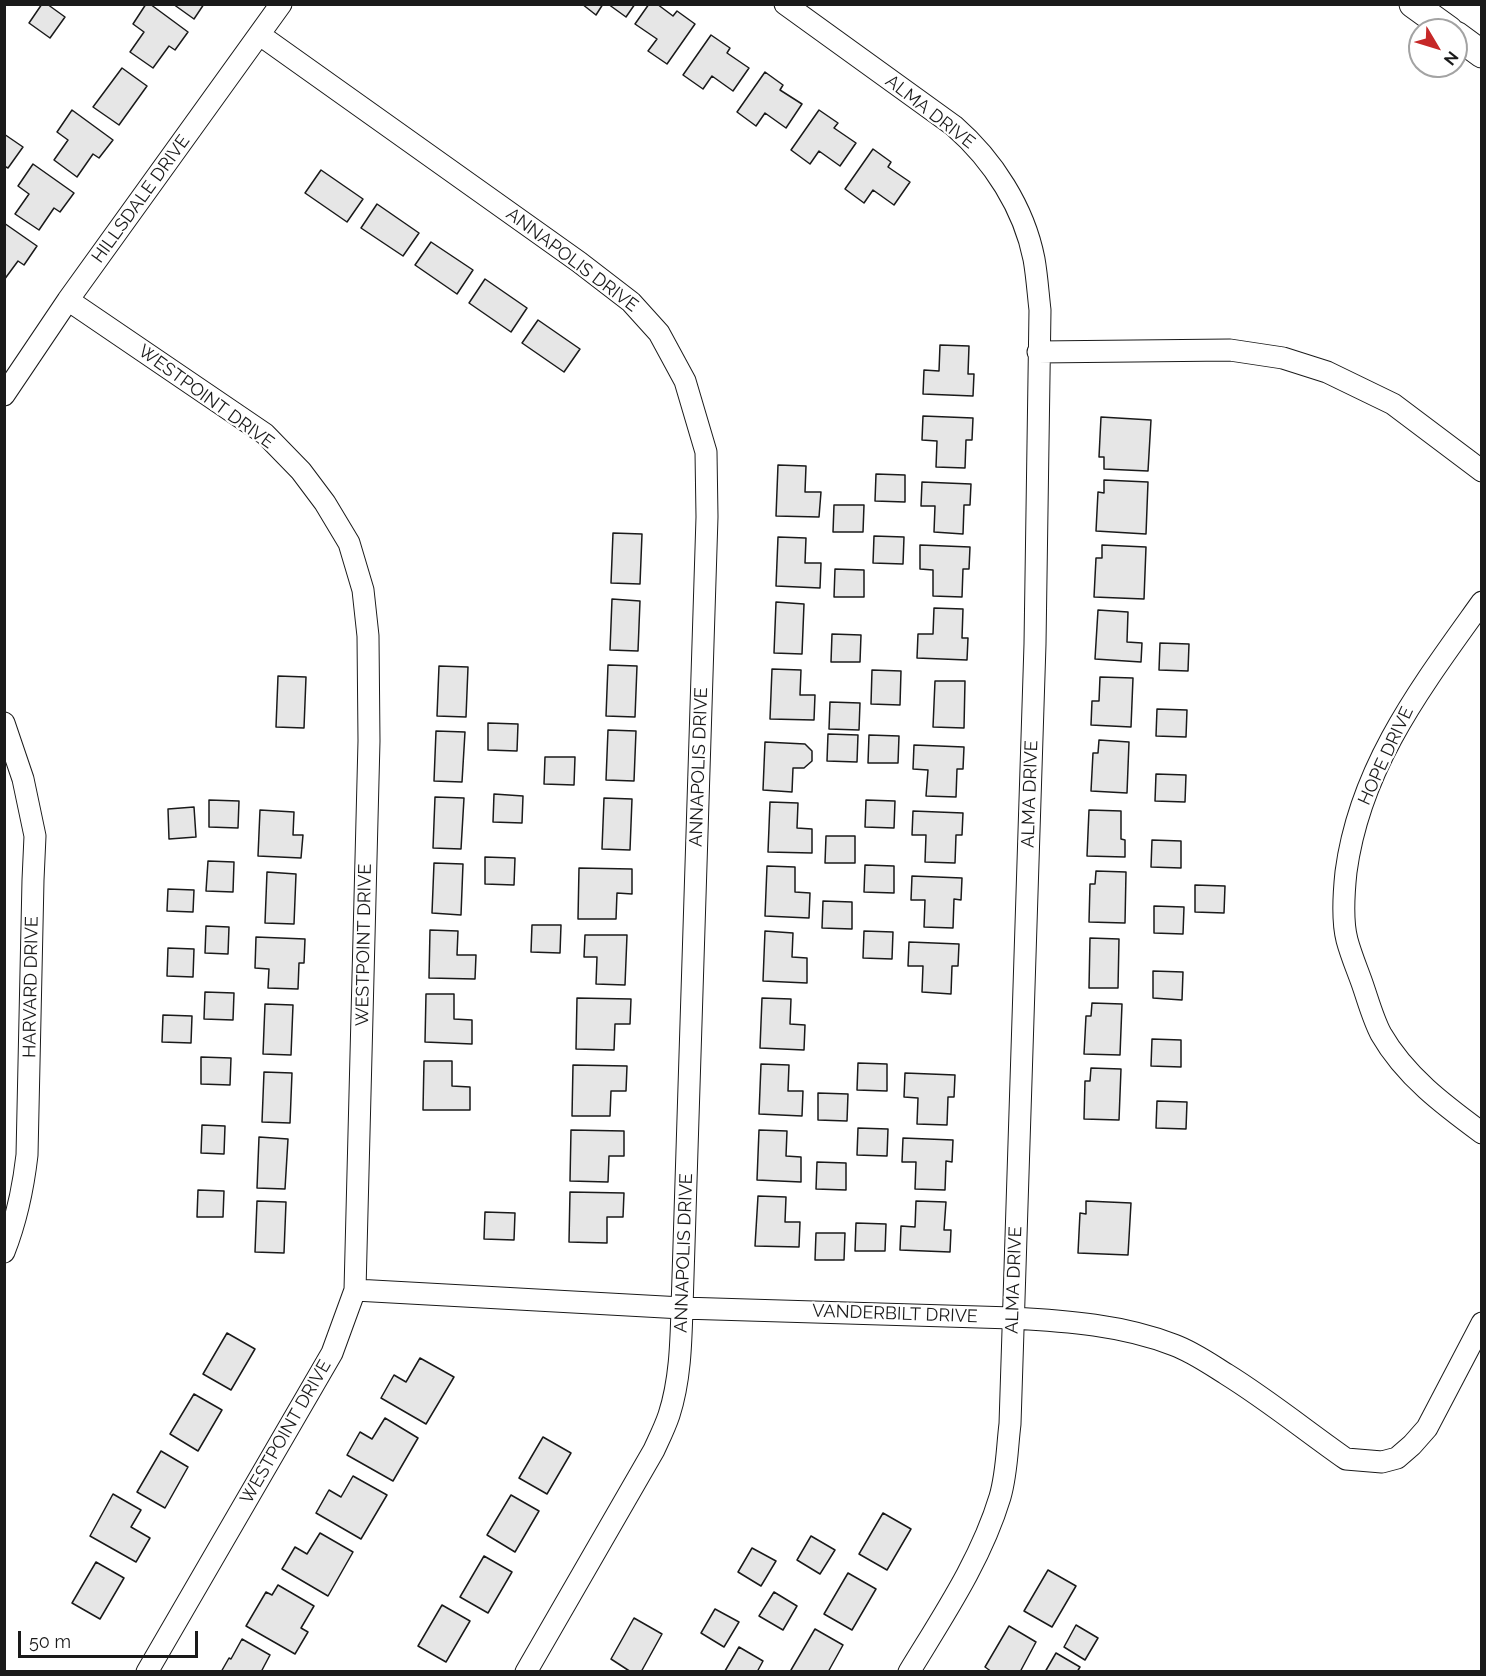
<!DOCTYPE html>
<style>
body{margin:0}
#map{position:relative;width:1486px;height:1676px;overflow:hidden;background:#fff;font-family:Raleway,sans-serif}
canvas{display:block}
.frame{position:absolute;inset:0;border:6px solid #1a1a1a;pointer-events:none}
.north{position:absolute;left:1408px;top:18px;width:60px;height:60px;box-sizing:border-box;background:#fff;border:2px solid #a3a3a3;border-radius:50%;rotate:128deg;font-size:16px;font-weight:700;line-height:24px;text-align:center;color:#1a1a1a}
.north::after{content:'';display:block;margin:auto;width:21px;height:27px;background:#c62828;clip-path:polygon(50% 0,100% 100%,50% 72%,0 100%)}
.scale{position:absolute;left:18px;top:1631px;width:180px;height:27px;box-sizing:border-box;border:3px solid #1a1a1a;border-top:0;padding-left:8px;font-size:18px;line-height:21px;white-space:nowrap;color:#1a1a1a;-webkit-text-stroke:4px #fff;paint-order:stroke}
</style>
<div id="map">
<canvas width="1486" height="1676"></canvas>
<div class="frame"></div>
<div class="north">N</div>
<div class="scale">50 m</div>
</div>
<script>
const context = document.querySelector('canvas').getContext('2d');
context.lineJoin = 'round';
function fillPath(path, color) {
  context.fillStyle = color;
  context.fill(path, 'evenodd');
}
function strokePath(path, color, width, dash) {
  context.strokeStyle = color;
  context.lineWidth = width;
  context.lineCap = dash ? 'butt' : 'round';
  context.setLineDash(dash || []);
  context.stroke(path);
}
function write(font, color, halo, rows, align = 'center') {
  context.font = font + ' Raleway,sans-serif';
  context.lineWidth = 4.5;
  context.setLineDash([]);
  context.textBaseline = 'middle';
  context.strokeStyle = halo;
  context.fillStyle = color;
  for (const [text, x, y, turn = 0] of rows) {
    context.save();
    context.translate(x, y);
    context.rotate((+turn || 0) * Math.PI / 180);
    context.textAlign = isNaN(turn) ? turn : align;
    if (halo) context.strokeText(text, 0, 0);
    context.fillText(text, 0, 0);
    context.restore();
  }
}
const building = new Path2D(`
 M42,4H47L65,17L50,38L29,23Z
 M146,4H150L188,32L175,50L169,46L153,68L130,52L144,32L133,24Z
 M173,4H204L194,19Z
 M582,4H603L596,15Z
 M608,4H635L626,17Z
 M649,4H657L673,16L677,11L695,24L667,64L648,51L657,39L635,24Z
 M711,35L730,48L727,53L749,68L733,91L712,76L703,89L683,75Z
 M122,68L147,86L119,125L93,107Z
 M765,72L783,85L780,90L802,104L786,128L765,113L756,126L737,112Z
 M72,110L113,140L99,158L93,154L77,177L54,160L68,140L57,132Z
 M819,110L838,123L834,128L856,143L840,166L819,151L810,164L791,150Z
 M4,134L23,147L8,168L4,166Z
 M873,149L891,162L888,167L910,182L894,205L873,190L864,203L845,189Z
 M33,164L74,193L60,212L54,208L39,230L15,214L29,194L18,186Z
 M321,170L363,199L347,222L305,193Z
 M377,204L419,233L403,256L361,228Z
 M4,223L37,246L24,265L18,261L4,280Z
 M431,242L473,270L457,294L415,265Z
 M485,279L527,308L511,332L469,303Z
 M538,320L580,349L564,372L522,343Z
 M940,345L969,346L968,374H974L973,396L923,394L924,370L939,371Z
 M923,416L973,418L972,440H966L965,468L936,467L937,441L922,440Z
 M1101,417L1151,420L1148,471L1104,469V457H1099Z
 M778,465L806,466L805,492H821L819,517L776,516Z
 M876,474L905,475V502L875,501Z
 M1104,480L1148,482L1146,534L1096,531L1098,492L1104,493Z
 M922,482L971,484L970,505H964L963,534L934,532L935,506H921Z
 M834,505H864L863,532H833Z
 M613,533L642,534L640,584L611,583Z
 M874,536L904,537L903,564L873,563Z
 M778,537L806,538L805,563H821L820,588L776,586Z
 M920,545L970,547L969,569H963L962,597L933,596V570L920,569Z
 M1102,545L1146,547L1144,599L1094,597L1096,558H1102Z
 M835,569L864,570V597H834Z
 M612,599L640,601L638,651L610,650Z
 M776,602L804,604L802,654L774,653Z
 M934,608L963,609L962,638H968L967,660L917,658L918,634H933Z
 M1098,610L1128,612L1127,642L1142,643L1141,662L1095,659Z
 M832,634L861,635L860,662H831Z
 M1160,643L1189,644L1188,671L1159,670Z
 M608,665L637,666L635,717L606,716Z
 M439,666L468,667L466,717L437,716Z
 M772,669L801,670L800,695H815L814,720L770,719Z
 M872,670L901,671L900,705L871,704Z
 M278,676L306,677L304,728L276,727Z
 M1100,677L1133,678L1131,727L1091,725L1092,701H1099Z
 M935,681H965L964,728L933,727Z
 M830,702L860,703L859,730L829,729Z
 M1157,709L1187,710L1186,737L1156,736Z
 M488,723L518,724L517,751L488,750Z
 M608,730L636,731L634,781L606,780Z
 M436,731L465,732L462,782L434,781Z
 M828,734L858,735L857,762L827,761Z
 M869,735L899,736L898,763H868Z
 M1099,740L1129,742L1127,793L1091,791L1093,753H1098Z
 M765,742L805,744L812,751V761L804,768H793L792,792L763,790Z
 M914,745L964,747L963,769H957L956,797L926,796L928,770L913,769Z
 M545,757H575L574,785L544,784Z
 M1156,774L1186,775L1185,802L1155,801Z
 M494,794L523,796L522,823L493,822Z
 M435,797L464,798L461,849L433,848Z
 M604,798L632,799L630,850L602,849Z
 M209,800L239,801L238,828L209,827Z
 M866,800L895,801L894,828L865,827Z
 M770,802L798,803L797,828L812,829V853L768,852Z
 M194,807L196,837L169,839L168,809Z
 M260,810L294,812L293,835H303L301,858L258,856Z
 M1089,810L1121,811V839L1125,840V857L1087,856Z
 M913,811L963,813L962,835H956L955,863L925,862L926,835H912Z
 M826,836H855V863H825Z
 M1152,840L1181,841V868L1151,867Z
 M485,857L515,858L514,885L485,884Z
 M208,861L234,862L233,892L206,891Z
 M434,863L463,864L461,915L432,913Z
 M865,865L894,866V893L864,892Z
 M767,866L795,867V892L810,893L809,918L765,916Z
 M579,868L632,869V894L617,893L616,919H578Z
 M1096,871L1126,872L1125,923L1089,922L1090,884H1095Z
 M267,872L296,874L294,924L265,923Z
 M912,876L962,878L961,900L954,899L953,928L924,927L925,900H911Z
 M1195,885L1225,886L1224,913L1195,912Z
 M168,889L194,890L193,912L167,911Z
 M823,901L852,902V929L822,928Z
 M1154,906L1184,907L1183,934L1154,933Z
 M532,925H561L560,953L531,952Z
 M206,926L229,927L228,954L205,953Z
 M430,930L458,931L457,955H476L475,979L429,978Z
 M765,931L793,933L792,957L807,958V983L763,981Z
 M864,931L893,932L892,959L863,958Z
 M585,935H627L625,985L596,984L597,957H584Z
 M256,937L305,939L304,963H299L298,989L268,988L269,969L255,968Z
 M1090,938L1119,939L1118,988H1089Z
 M909,942L959,944L958,966H952L951,994L922,992L923,966H908Z
 M168,948L194,949L193,977L167,976Z
 M1153,971L1183,972L1182,1000L1153,998Z
 M205,992L234,993L233,1020L204,1019Z
 M426,994H454V1019L472,1020V1044L425,1042Z
 M577,998L631,999L630,1024H615L614,1050L576,1049Z
 M762,998L791,999L790,1024L805,1025L804,1050L760,1048Z
 M1092,1003L1122,1004L1120,1055L1084,1054L1086,1016H1091Z
 M265,1004L293,1005L291,1055L263,1054Z
 M163,1015L192,1016L191,1043L162,1042Z
 M1152,1039L1181,1040V1067L1151,1066Z
 M201,1057L231,1058L230,1085L201,1084Z
 M424,1061H452V1086L470,1087V1110H423Z
 M858,1063L887,1064V1091L857,1090Z
 M761,1064L789,1065L788,1091H803L802,1116L759,1114Z
 M573,1065L627,1066L626,1091H611L610,1116H572Z
 M1091,1068L1121,1069L1119,1120L1084,1119L1085,1081H1090Z
 M264,1072L292,1073L290,1123L262,1122Z
 M905,1073L955,1075L954,1097H948L947,1125L917,1124L918,1098L904,1097Z
 M818,1093L848,1094L847,1121L818,1120Z
 M1157,1101L1187,1102L1186,1129L1156,1128Z
 M202,1125L225,1126L224,1154L201,1153Z
 M858,1128L888,1129L887,1156L857,1155Z
 M571,1130L624,1131V1156H609L608,1182L570,1181Z
 M759,1130L787,1131L786,1156L801,1157V1182L757,1180Z
 M259,1137L288,1139L285,1189L257,1188Z
 M903,1138L953,1140L952,1162L946,1161L945,1190L915,1189L916,1162H902Z
 M817,1162L846,1163V1190L816,1189Z
 M198,1190L224,1191L223,1217H197Z
 M570,1192L624,1193L623,1217H607V1243L569,1242Z
 M758,1196L786,1197L785,1222H800L799,1247L755,1246Z
 M257,1201L286,1202L284,1253L255,1252Z
 M916,1201L946,1202L944,1230H951L950,1252L900,1250L901,1226L915,1227Z
 M1086,1201L1131,1203L1128,1255L1078,1253L1080,1213L1086,1214Z
 M485,1212L515,1213L514,1240L484,1239Z
 M856,1223L886,1224L885,1251H855Z
 M816,1233H845L844,1260H815Z
 M227,1333L255,1349L231,1390L203,1374Z
 M420,1358L454,1377L426,1424L381,1398L394,1375L406,1382Z
 M194,1394L222,1410L198,1451L170,1434Z
 M385,1418L418,1438L393,1481L347,1455L360,1432L372,1439Z
 M543,1437L571,1453L547,1494L519,1478Z
 M161,1451L188,1467L165,1508L137,1492Z
 M353,1476L387,1495L361,1539L316,1513L329,1490L341,1497Z
 M113,1494L141,1510L131,1527L150,1538L136,1562L90,1536Z
 M511,1495L539,1511L515,1552L487,1535Z
 M883,1513L911,1529L887,1570L859,1554Z
 M320,1533L353,1552L328,1596L282,1569L295,1547L307,1554Z
 M811,1536L835,1550L820,1574L797,1560Z
 M752,1548L776,1561L761,1586L738,1572Z
 M484,1556L512,1572L488,1613L460,1597Z
 M96,1562L124,1578L100,1619L72,1603Z
 M1048,1570L1076,1586L1052,1627L1024,1611Z
 M848,1573L876,1589L852,1630L824,1614Z
 M278,1585L314,1606L301,1628L308,1632L295,1654L246,1626L266,1592L272,1595Z
 M774,1592L797,1606L783,1630L759,1616Z
 M442,1605L470,1621L446,1662L418,1646Z
 M715,1609L739,1622L724,1647L701,1633Z
 M634,1618L662,1634L641,1672H631L611,1659Z
 M1076,1625L1098,1638L1085,1660L1064,1647Z
 M1009,1626L1036,1642L1020,1672H992L985,1667Z
 M815,1629L843,1645L828,1672H793L791,1670Z
 M242,1639L270,1655L261,1672H221L229,1658L231,1659Z
 M739,1647L763,1661L757,1672L725,1671Z
 M1056,1653L1080,1667L1077,1672H1045Z`);
const minor = new Path2D(`
 M785,4L954,126C993,160 1024,208 1034,259C1037,276 1038,293 1040,310L1035,644L1010,1424C1007,1448 1007,1473 1000,1497C981,1560 943,1616 909,1672
 M260,35L579,262L631,302L659,333L685,381L706,452L707,517L682,1308C681,1344 680,1381 669,1415C665,1427 659,1439 654,1450L526,1672
 M68,300L265,434L301,471L325,503L349,543L363,590L368,636L369,741L355,1290L332,1353L147,1672
 M1038,352L1230,350L1283,358L1327,372L1393,404L1482,471
 M4,395L68,300L281,4
 M1482,602C1422,686 1360,766 1346,872C1344,891 1342,921 1347,940C1351,955 1357,969 1362,983C1368,1000 1373,1019 1381,1034C1405,1076 1444,1105 1482,1133
 M4,723L23,779L35,836L33,880L27,1155C23,1190 17,1219 4,1252
 M355,1290L682,1308L1012,1318C1067,1321 1123,1325 1174,1345C1193,1352 1210,1364 1226,1374C1268,1400 1306,1431 1346,1459L1382,1462L1397,1458L1412,1445L1427,1428L1482,1323`);
const tertiary = new Path2D(`
 M1413,4L1449,30
 M1456,35L1482,54`);
const streetNames = [
 ["ALMA DRIVE",930,112,38],
 ["HILLSDALE DRIVE",141,199,-54],
 ["ANNAPOLIS DRIVE",572,260,37],
 ["WESTPOINT DRIVE",206,397,36],
 ["HOPE DRIVE",1386,756,-65],
 ["ANNAPOLIS DRIVE",699,767,-88],
 ["ALMA DRIVE",1030,794,-88],
 ["WESTPOINT DRIVE",364,945,-89],
 ["HARVARD DRIVE",31,987,-89],
 ["ANNAPOLIS DRIVE",684,1253,-88],
 ["ALMA DRIVE",1014,1280,-88],
 ["VANDERBILT DRIVE",895,1314,2],
 ["WESTPOINT DRIVE",286,1432,-60]
];
fillPath(building, '#e6e6e6');
strokePath(building, '#1a1a1a', 1.5);
strokePath(minor, '#1a1a1a', 23);
strokePath(tertiary, '#1a1a1a', 29);
strokePath(minor, '#fff', 21);
strokePath(tertiary, '#fff', 27);
write('18px', '#1a1a1a', '#fff', streetNames);
</script>
